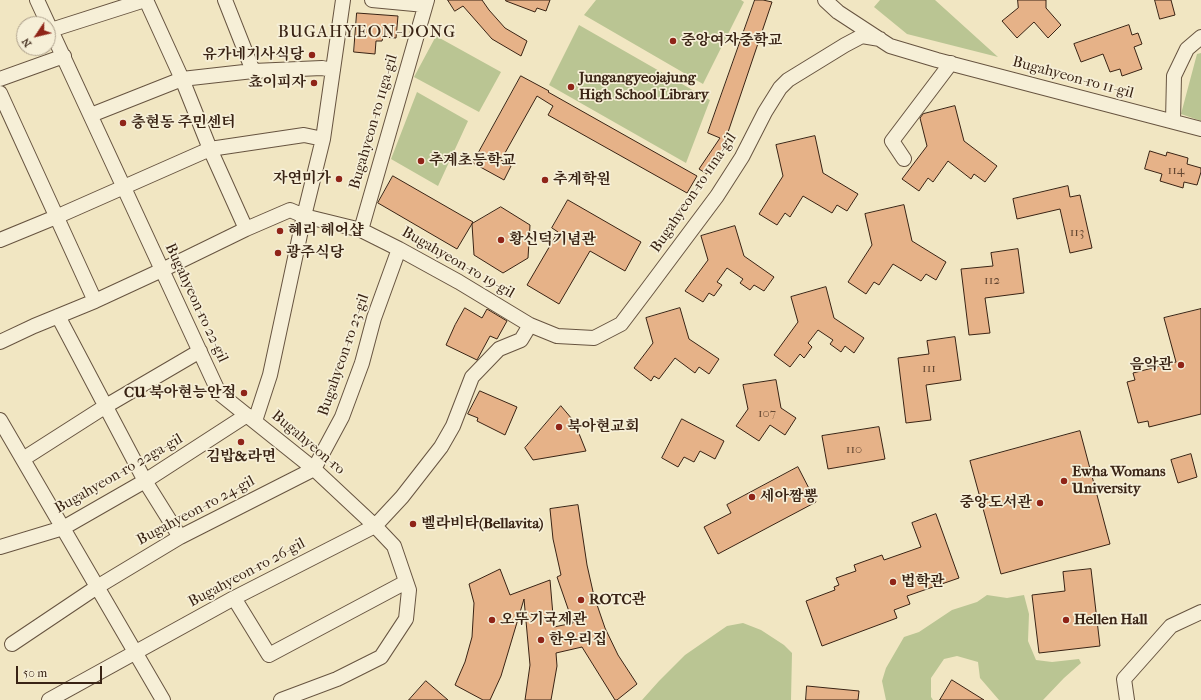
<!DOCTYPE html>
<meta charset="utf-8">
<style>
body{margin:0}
#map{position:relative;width:1201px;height:700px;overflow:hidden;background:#f1e6c2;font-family:"IM FELL French Canon",serif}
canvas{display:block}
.north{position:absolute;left:16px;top:16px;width:40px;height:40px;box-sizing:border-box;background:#f6efd7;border:1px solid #aa9d89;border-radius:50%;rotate:235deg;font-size:11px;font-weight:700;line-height:16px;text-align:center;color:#392314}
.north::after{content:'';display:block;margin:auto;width:14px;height:18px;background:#8f2418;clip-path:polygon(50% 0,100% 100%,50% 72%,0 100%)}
.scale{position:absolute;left:16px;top:666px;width:86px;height:18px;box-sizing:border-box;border:2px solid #392314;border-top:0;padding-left:5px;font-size:12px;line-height:14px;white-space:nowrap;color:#392314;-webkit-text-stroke:3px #f6efd7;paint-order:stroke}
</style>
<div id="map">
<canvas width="1201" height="700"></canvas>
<div class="north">N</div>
<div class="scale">50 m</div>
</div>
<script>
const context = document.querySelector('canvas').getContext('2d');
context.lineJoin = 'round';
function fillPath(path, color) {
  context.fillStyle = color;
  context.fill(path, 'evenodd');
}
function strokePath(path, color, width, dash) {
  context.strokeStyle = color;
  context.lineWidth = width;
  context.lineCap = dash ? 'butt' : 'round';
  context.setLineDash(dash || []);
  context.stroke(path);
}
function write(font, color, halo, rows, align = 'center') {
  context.font = font + ' "IM FELL French Canon","Noto Serif KR",serif';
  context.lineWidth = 3.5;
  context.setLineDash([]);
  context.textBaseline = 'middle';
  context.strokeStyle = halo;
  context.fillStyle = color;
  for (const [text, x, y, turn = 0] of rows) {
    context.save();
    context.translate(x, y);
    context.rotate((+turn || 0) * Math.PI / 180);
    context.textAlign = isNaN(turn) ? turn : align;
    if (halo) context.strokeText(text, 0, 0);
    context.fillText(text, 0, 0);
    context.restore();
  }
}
const green = new Path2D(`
 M596,0H741L744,2L703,84L584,15Z
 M880,0H935L998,57L907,34L874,7Z
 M579,25L710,100L686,163L549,85Z
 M436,36L501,72L479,112L414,77Z
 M1201,53V121L1181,114L1197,54Z
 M417,92L468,121L438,186L391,159Z
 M987,595L1007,598L1024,595L1029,614L1028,641L1036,660L1052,662L1079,659L1081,663L1064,678L1043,700H999L980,678L978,662L957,656L944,659L931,678V697L933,700H886L882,681L886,668L904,637L919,632L952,610L977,602Z
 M743,623L761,630L784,645L792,653L791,700H642L659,681L685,655L727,626Z`);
const building = new Path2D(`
 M448,0H482L489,10L505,28L527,41L521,56L492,39L463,6L455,11Z
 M506,0H550L546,11L537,8L535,12L506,1Z
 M755,0H763L772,2L721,153L707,174L699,169L720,138L708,133Z
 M1018,0H1046V8L1061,25L1048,38L1034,22L1017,38L1002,21L1018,8Z
 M1155,0H1171L1175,15L1160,19Z
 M357,13L398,16L396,38L383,37L382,41H376L375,54L354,52Z
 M1129,25L1132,35L1138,33L1142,44L1134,47L1142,69L1122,76L1120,69L1110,72L1103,54L1081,62L1074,44Z
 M521,76L549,91L548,92L697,176L687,193L548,115L553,106L537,96L501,160L511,166L504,180L473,163Z
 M955,106L964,141L997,166L985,182L974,174L971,179L948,161L933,182L928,178L919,191L902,179L927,146L920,118L923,114Z
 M815,136L823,173L858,194L847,211L837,205L832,213L803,196L790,217L785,213L777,225L759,214L783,176L776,145Z
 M1150,151L1166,156L1167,152L1188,158L1187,164L1201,168V172L1197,185L1184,182L1183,188L1160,181L1162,174L1145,169Z
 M393,176L473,222L457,249L378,203Z
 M1068,186L1070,197L1080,195L1092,248L1070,253L1060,209L1017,219L1013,199Z
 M568,200L641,242L625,271L590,251L559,304L527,285L558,232L552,228Z
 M904,205L912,241L946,262L936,280L926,274L921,281L893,264L879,285L874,282L866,294L848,282L872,245L865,214Z
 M501,207L530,225L528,258L503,273L474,255L472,224Z
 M735,226L744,256L774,277L764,291L754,285L750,290L740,283L743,279L727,268L717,282L722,285L714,296L709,293L703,302L685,291L708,260L701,236Z
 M1018,249L1024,293L985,298L990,333L969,335L961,269L993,266L991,253Z
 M826,287L834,318L864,338L854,353L845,346L841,352L830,344L833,340L818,330L808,343L812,347L804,358L800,354L790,367L774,355L798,322L791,297Z
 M465,308L482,318L487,309L507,321L497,339L490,336L477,360L446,345L455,325Z
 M680,308L689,339L719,359L709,374L699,367L695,373L675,358L659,379L654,376L651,381L634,368L653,343L646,318Z
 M1201,309V414L1149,427L1148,421L1138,423L1127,382L1135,380L1133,373L1176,362L1164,318Z
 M955,337L961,380L926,385L931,420L906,423L898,358L929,354L927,341Z
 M776,380L781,408L796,418L785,435L770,425L759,441L736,426L748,409L743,385Z
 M480,391L517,407L505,435L477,421L478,418L468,414Z
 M561,406L572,419L580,436L586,451L533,460L525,448Z
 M682,419L724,441L715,459L700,451L694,462L684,457L678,467L662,458Z
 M879,427L885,459L828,469L822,436Z
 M1080,431L1110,544L1001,574L970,461Z
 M1191,454L1197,477L1178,483L1171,460Z
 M798,467L816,502L718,554L704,527L731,513L727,505Z
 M578,505L587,565L594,596L605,628L618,655L637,684L617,700H615L582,647L556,653L557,666L551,700H525L530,665L524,599L501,676L490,700H483L455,685L465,662L472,637L474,603L469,584L500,569L510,595L550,580L554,627L573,623L557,577L561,575L553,539L550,509Z
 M936,514L959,578L907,596L910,604L894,610L897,618L822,646L806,601L835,590L834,587L839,585L836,578L856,571L854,565L882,555L884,560L921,547L912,523Z
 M1091,569L1100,646L1039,653L1032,595L1065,591L1063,572Z
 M952,680L984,700H940Z
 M426,681L448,700H409Z
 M807,686L859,691L858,700H806Z`);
const minor = new Path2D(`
 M37,0L219,393L314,469L375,526L394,546L409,590L406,619L381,657L337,679L281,700
 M146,0L182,79L210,149L246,229
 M225,0L253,71
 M372,0L425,5
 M825,0L838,12L890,46L937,60L1201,129
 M51,30L145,0
 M0,79L64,56
 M0,93L95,301
 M91,115L182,79L253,71L322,68L333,70
 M1173,121L1174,76L1187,49L1201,37
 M904,159L892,141L951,63
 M361,230L427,0
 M0,240L56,217L210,149L304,135L323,139
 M58,316L145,481L180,537
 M0,342L34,326L95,301L162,270L246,229L290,210L304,216L361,230L399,249L459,282L530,325L557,336L594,338L621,324L646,291L717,196L742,157L765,112L780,88L788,80L845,45L862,36L880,39
 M0,420L163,700
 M255,421L270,375L304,216L323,139L343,0
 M23,459L106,406L200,351
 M314,469L342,417L362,363L374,318L399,249
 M0,547L63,528L145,481L247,415
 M234,598L269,655L406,582
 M12,644L97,587L180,537L314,469
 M49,700L234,598L375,526L402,497L441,447L453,426L472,377L499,349L521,340L530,325
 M1127,700L1124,679L1171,626L1201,612`);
const markers = [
 [673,41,4,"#8f2418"],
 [312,55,4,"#8f2418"],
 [314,83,4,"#8f2418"],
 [571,87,4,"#8f2418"],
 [123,123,4,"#8f2418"],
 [421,161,4,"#8f2418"],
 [339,179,4,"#8f2418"],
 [545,180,4,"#8f2418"],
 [280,231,4,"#8f2418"],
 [501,240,4,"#8f2418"],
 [278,253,4,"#8f2418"],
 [1181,365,4,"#8f2418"],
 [244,393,4,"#8f2418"],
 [559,427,4,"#8f2418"],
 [241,442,4,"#8f2418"],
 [1064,481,4,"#8f2418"],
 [752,497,4,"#8f2418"],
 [1040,503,4,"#8f2418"],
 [413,524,4,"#8f2418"],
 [893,582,4,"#8f2418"],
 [581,600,4,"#8f2418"],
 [492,620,4,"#8f2418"],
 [1066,620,4,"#8f2418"],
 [541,640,4,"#8f2418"]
];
const numberNames = [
 ["114",1176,171],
 ["113",1077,233],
 ["112",992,281],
 ["111",929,369],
 ["107",767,414],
 ["110",854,450]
];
const poiNames = [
 ["중앙여자중학교",681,41],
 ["유가네기사식당",304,55,"right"],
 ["Jungangyeojajung",579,78],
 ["High School Library",579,95],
 ["쵸이피자",306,83,"right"],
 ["충현동 주민센터",131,123],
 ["추계초등학교",429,161],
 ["자연미가",331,179,"right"],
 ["추계학원",553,180],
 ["혜리 헤어샵",288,231],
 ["황신덕기념관",509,240],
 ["광주식당",286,253],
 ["음악관",1173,365,"right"],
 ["CU 북아현능안점",236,393,"right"],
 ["북아현교회",567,427],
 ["김밥&라면",241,457,"center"],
 ["Ewha Womans",1072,472],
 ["University",1072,489],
 ["세아짬뽕",760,497],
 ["중앙도서관",1032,503,"right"],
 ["벨라비타(Bellavita)",421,524],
 ["법학관",901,582],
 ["ROTC관",589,600],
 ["오뚜기국제관",500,620],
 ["Hellen Hall",1074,620],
 ["한우리집",549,640]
];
const streetNames = [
 ["Bugahyeon-ro 11-gil",1073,78,15],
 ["Bugahyeon-ro 11ga-gil",374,122,-74],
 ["Bugahyeon-ro 11na-gil",694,193,-56],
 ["Bugahyeon-ro 19-gil",458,263,30],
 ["Bugahyeon-ro 22-gil",196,303,65],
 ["Bugahyeon-ro 23-gil",344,355,-71],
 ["Bugahyeon-ro",308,443,40],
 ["Bugahyeon-ro 22ga-gil",119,474,-30],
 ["Bugahyeon-ro 24-gil",196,511,-28],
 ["Bugahyeon-ro 26-gil",247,573,-28]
];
const quarterNames = [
 ["BUGAHYEON-DONG",367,33]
];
fillPath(green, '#bac593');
fillPath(building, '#e6b288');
strokePath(building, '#392314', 1);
strokePath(minor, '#675440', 16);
strokePath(minor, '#f6efd7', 14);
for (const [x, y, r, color] of markers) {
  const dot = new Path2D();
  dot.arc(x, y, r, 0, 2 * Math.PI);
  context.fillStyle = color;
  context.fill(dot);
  strokePath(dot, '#f6efd7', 1.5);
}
write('13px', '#644731', null, numberNames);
write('bold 15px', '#392314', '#f6efd7', poiNames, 'left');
write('15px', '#392314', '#f6efd7', streetNames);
context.letterSpacing = '1px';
write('17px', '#392314', '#f6efd7', quarterNames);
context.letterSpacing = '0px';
</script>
